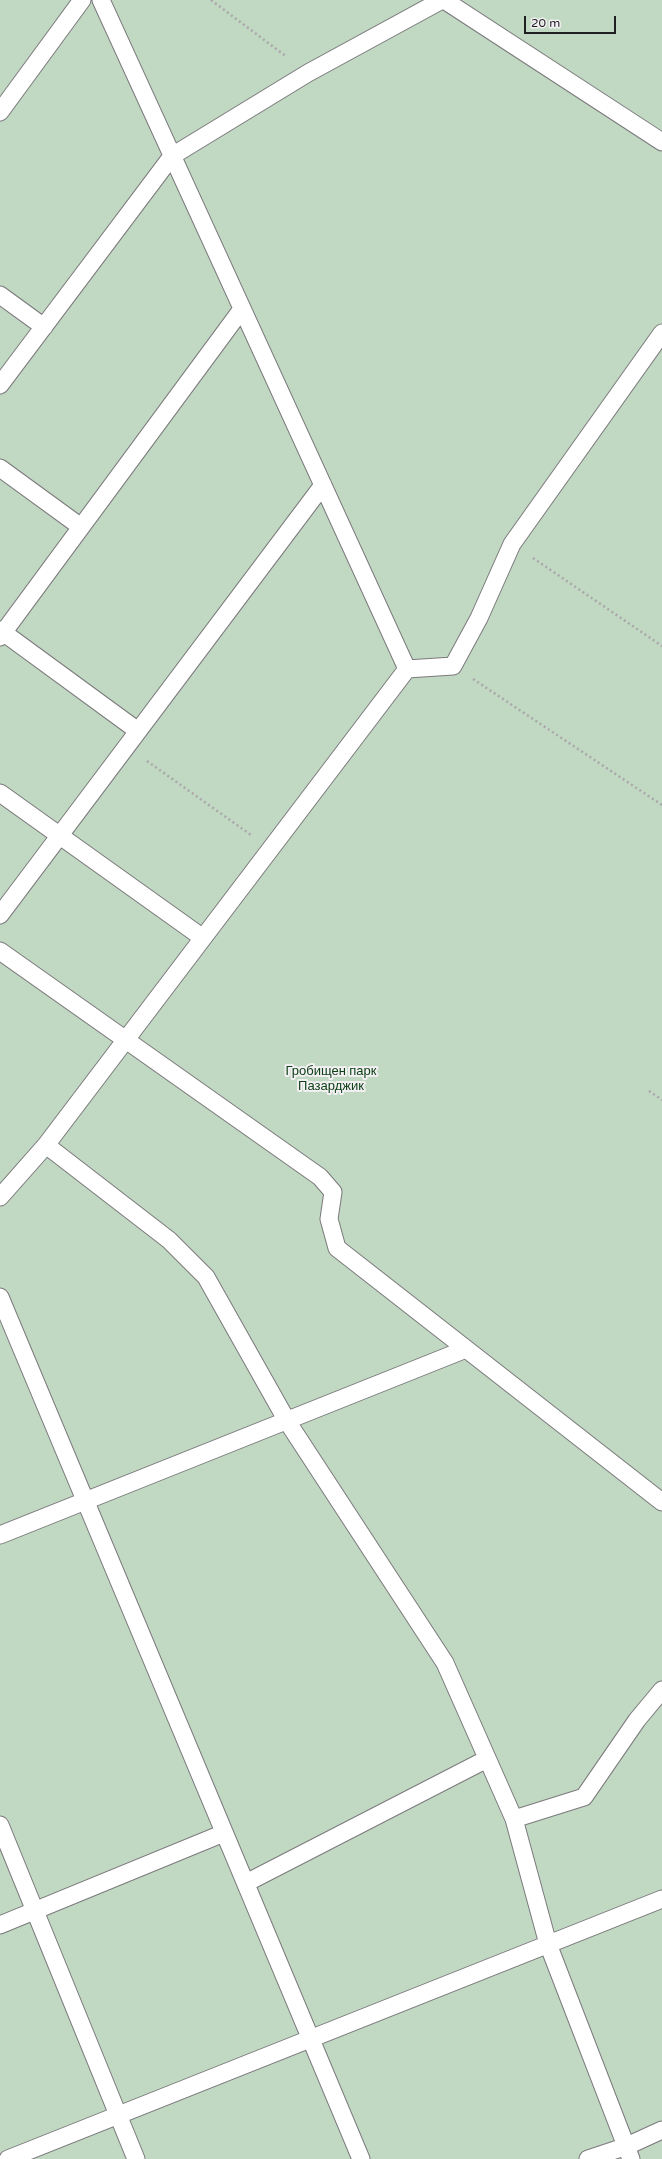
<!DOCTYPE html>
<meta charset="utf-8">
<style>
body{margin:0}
#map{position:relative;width:662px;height:2159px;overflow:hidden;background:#f3f0f4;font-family:"Varela Round",sans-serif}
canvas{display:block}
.scale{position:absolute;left:524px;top:16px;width:92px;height:18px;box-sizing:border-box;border:2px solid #1f1e20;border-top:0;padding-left:5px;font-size:12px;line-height:14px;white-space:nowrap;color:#1f1e20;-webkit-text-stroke:3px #f3f0f4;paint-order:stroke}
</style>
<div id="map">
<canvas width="662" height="2159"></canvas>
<div class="scale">20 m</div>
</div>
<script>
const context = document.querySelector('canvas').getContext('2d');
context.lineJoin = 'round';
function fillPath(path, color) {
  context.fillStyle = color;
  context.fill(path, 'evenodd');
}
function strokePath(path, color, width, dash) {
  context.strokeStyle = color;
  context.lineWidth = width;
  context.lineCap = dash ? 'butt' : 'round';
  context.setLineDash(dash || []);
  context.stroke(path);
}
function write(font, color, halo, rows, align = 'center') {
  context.font = font + ' "Varela Round",sans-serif';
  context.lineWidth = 4;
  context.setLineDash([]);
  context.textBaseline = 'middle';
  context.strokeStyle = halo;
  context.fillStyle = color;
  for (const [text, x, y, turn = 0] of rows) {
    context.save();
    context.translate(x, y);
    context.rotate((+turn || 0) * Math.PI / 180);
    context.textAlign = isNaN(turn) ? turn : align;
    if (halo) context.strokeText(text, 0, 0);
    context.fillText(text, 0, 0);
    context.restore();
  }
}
const green = new Path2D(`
 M0,0H662V2159H0Z`);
const path = new Path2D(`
 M211,0L287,57
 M533,558L662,646
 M473,679L662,805
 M147,761L251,835
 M649,1091L662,1100`);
const lane = new Path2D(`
 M101,0L407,669
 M444,0L662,142
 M0,112L82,0
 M0,295L44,327
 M0,385L172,156L308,73L442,0
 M0,468L81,527
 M0,630L138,731
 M0,637L242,309
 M0,793L203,938
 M0,915L323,485
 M0,951L320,1177L333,1192L329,1219L337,1248L662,1502
 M46,1145L169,1240L206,1277L287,1421L445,1663L514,1819L548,1944L631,2159
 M0,1197L46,1145L407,669L453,666L479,618L512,544L662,333
 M0,1297L361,2159
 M0,1535L466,1349
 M514,1819L584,1797L637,1720L662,1690
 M0,1825L136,2159
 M246,1883L487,1759
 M0,1925L224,1833
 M8,2159L662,1899
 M588,2159L627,2146L662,2130`);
const parkNames = [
 ["Гробищен парк",331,1072],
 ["Пазарджик",331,1087]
];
fillPath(green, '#c1d8c2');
strokePath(lane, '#7b797c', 19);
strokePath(path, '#aaa7ab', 2.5, [2, 3]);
strokePath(lane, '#fff', 17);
write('13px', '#0e4116', '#f3f0f4', parkNames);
</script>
